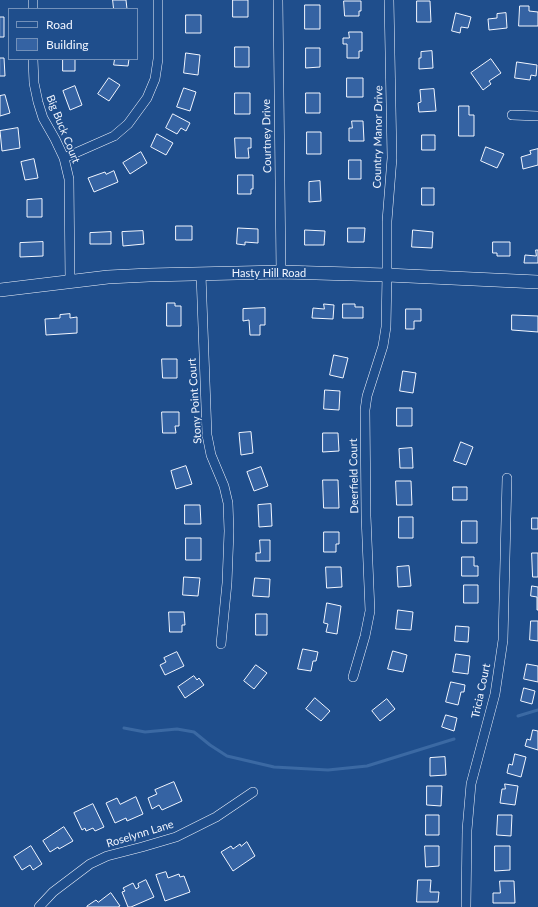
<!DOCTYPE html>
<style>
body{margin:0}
#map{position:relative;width:538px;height:907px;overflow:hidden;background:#1f4e8c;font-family:Lato,sans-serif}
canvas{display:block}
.legend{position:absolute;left:8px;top:8px;width:130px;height:52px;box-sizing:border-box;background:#1f4e8c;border:1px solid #7391ba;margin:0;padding:5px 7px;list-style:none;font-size:12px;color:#f2f6ff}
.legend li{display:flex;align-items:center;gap:8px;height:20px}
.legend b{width:20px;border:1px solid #7391ba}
</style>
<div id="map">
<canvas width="538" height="907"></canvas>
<ul class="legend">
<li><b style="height:5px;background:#1f4e8c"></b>Road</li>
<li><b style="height:11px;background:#3563a3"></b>Building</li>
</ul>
</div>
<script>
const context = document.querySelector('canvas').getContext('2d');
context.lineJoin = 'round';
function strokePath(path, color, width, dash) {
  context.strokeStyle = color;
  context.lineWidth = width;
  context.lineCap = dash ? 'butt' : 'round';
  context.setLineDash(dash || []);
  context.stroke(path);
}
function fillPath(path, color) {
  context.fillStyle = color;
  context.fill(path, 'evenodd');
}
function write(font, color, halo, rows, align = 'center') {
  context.font = font + ' Lato,sans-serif';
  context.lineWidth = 3;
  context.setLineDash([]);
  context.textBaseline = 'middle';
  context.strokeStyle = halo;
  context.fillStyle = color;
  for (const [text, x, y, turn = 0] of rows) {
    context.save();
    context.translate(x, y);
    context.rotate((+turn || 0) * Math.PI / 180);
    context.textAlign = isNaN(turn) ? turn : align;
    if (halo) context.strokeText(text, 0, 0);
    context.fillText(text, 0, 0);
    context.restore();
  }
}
const stream = new Path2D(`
 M518,716L538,710
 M124,728L145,732L177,729L194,732L210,745L227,756L274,767L328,770L367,766L454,739`);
const building = new Path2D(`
 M113,0H126L127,9H114Z
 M233,0H248V17H233Z
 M344,1H361V11H359V16H345Z
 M417,1H430L431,22H417Z
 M305,5H320V29H305Z
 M520,6H529V11L538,12V26H519Z
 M456,13L471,17L468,28L461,27L460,33L452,31Z
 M506,13L507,28L489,30L488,19L497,18V14Z
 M186,15H201V33H186Z
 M0,17H4V37H0Z
 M349,32H362V51H359V58H347V44H343V38H349Z
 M235,47H249V67H235Z
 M306,48H320V67L306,68Z
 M432,51L433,68L419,69V58H421V52Z
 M186,53L200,55L198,75L184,73Z
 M0,58H4L5,76H0Z
 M63,59H75V71H63Z
 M115,59H129L128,66L114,65Z
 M491,59L501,73L489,81L491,84L483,90L471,73Z
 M517,62L537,65L536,76L531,75L530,80L515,78Z
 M109,78L120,85L109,101L98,94Z
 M347,78H363V97H347Z
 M75,86L82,105L70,110L63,91Z
 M184,88L196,92L190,111L177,107Z
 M434,89L436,111L419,112L418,103L421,102L420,90Z
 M235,93H250V114H235Z
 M306,93H320V113H306Z
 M5,95L10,113L0,116V96Z
 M459,106H469V115H474V136H459Z
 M173,114L190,123L186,131L181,128L177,134L166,128Z
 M352,121H363L364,141H349V128H352Z
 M18,128L20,148L2,151L0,131Z
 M307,132H321V154H307Z
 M157,134L173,143L166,155L151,147Z
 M422,135H435V150H422Z
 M235,138H251V148H248L249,158H236Z
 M486,147L504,154L497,168L481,161Z
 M538,149V165L523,169L521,157L531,154L530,151Z
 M141,152L147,163L130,174L123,163Z
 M34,159L38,178L25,180L21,162Z
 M349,160H361V179H349Z
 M114,171L118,182L94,192L88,178L105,172L106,174Z
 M238,175H253V189H251V194H238Z
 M320,181L321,201L309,202V182Z
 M422,188H434V205H422Z
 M42,199V217H27V200Z
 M176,226H192V240H176Z
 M238,228L258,229V243L245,242V245L237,244Z
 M348,228H365L364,242H348Z
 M305,230L325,231L324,245H305Z
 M413,230L433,232L432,248L412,247Z
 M143,231L144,244L123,246L122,232Z
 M111,232V244H90V233Z
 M43,242V256L20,257V243Z
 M493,242H510V256H497V253H493Z
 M536,250H538V263H524L525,255L536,256Z
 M167,303H175V306H181V326H167Z
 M324,304L334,305L333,319L312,318L313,308L324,309Z
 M343,304H355V307H363V318H343Z
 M265,308V325H260V335H250L249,320L243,321V309Z
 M406,309H421V321H414V329H406Z
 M70,314V318L77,317V333L46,335L45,319L60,318V315Z
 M512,315L538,316V332L512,330Z
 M334,355L348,358L343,378L330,375Z
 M162,359H177V378H163Z
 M403,371L416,373L413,393L400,391Z
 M325,390L340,391L339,410L324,409Z
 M397,408H412V426H397Z
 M162,412H179V426H175L176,433H163Z
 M251,432L253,453L241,455L239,433Z
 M323,433H338L339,451L323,452Z
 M461,442L473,447L466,465L454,461Z
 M412,448L413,468H400L399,449Z
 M186,466L192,484L176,489L171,471Z
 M261,467L268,486L254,491L247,472Z
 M323,480H338L339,508H324Z
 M396,481H411L412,505H397Z
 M453,487H467V500H453Z
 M271,504L272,526L259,527L258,505Z
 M185,505H200L201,524H185Z
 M399,517H413V538H399Z
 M532,518H538V529H532Z
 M462,521H477V543H462Z
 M324,532H339V544H336V552H324Z
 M186,538H201V560H186Z
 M260,540H270V561H256V553H260Z
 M532,553H538V577H533Z
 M462,557H474V566H478V576H462Z
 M409,566L411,586L398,587L397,567Z
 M326,567H341L342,587L327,588Z
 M184,577L200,578L198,596L183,595Z
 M255,578L270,579L269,597L253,596Z
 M464,585H478V603H464Z
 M532,586L538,587V610H537V597L531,596Z
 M327,603L341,606L337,634L326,632L328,624L324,623Z
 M398,610L413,612L411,630L396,629Z
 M169,612H184L185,625H182V632H170Z
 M256,614H267V635H256Z
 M531,621H538V641L530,640Z
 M456,626L469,627L468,642L455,641Z
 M303,649L318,652L316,661H313L311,671L298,669Z
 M393,651L407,655L403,672L388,669Z
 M177,652L184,666L165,675L160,665L166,662L164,658Z
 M456,654L470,656L468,674L453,672Z
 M527,664L538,666V682L524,679Z
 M256,665L267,673L254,689L244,681Z
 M194,676L197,680L199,678L204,685L185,698L178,687Z
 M451,682L465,685L464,692H461L458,705L446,702Z
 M524,688L535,691L532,704L521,701Z
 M315,698L330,711L321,721L306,709Z
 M387,699L395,709L380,721L372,711Z
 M446,715L457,718L454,731L442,727Z
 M533,730L538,731V750L525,746L527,739L530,740Z
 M515,754L526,757L521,777L507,773L509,764L512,765Z
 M445,757L446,775L430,776V758Z
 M174,782L182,801L162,810L159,805L152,809L148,798L157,794L155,790Z
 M505,784L518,786L515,805L500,803L502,789H505Z
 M427,786H442L441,806L427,805Z
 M136,797L143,814L127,821L126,818L115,823L106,803L117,798L120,804Z
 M93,804L104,827L95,831L93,828L86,831L85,828L82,830L74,813Z
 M426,815H439V835H426Z
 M498,815H512L511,836L497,835Z
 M64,827L73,841L59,849L58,847L50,852L43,841Z
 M247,842L255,856L233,871L221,852L231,846L233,849L240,844L241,846Z
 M31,846L42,864L33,870L30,865L22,870L14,857Z
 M425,846H439V866L426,867Z
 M495,846H510V870L495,871Z
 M166,872L168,878L179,874L180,877L184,876L190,892L165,901L156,875Z
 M146,880L154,897L131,907H128L122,892L125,891L123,888L133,883L136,889L139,887L138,884Z
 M418,880H431L430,892H439L438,902H417Z
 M500,881H514L515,903H493V893H500Z
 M111,893L120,906L118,907H87V906L96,900L98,902Z`);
const street = new Path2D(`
 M33,0V9
 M278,0L281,272
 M33,59L34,83L38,102L43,118L55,139L64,158L69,179L70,281
 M512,115L538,116
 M64,158L114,136L128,124L147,98L155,79L158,59V0
 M201,274L207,435L211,455L224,486L228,503L229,531L227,583L221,644
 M353,677L365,636L370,611L366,516L365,410L367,396L383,346L386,327L387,275V221L392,158L389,0
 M39,907L53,892L90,864L107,856L142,847L176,837L216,817L253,792
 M466,907L467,830L471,784L495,694L503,640L507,478`);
const secondary = new Path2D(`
 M0,290L108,277L149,275L281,272L387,275L538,282`);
const streetNames = [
 ["Big Buck Court",63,129,68],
 ["Courtney Drive",267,136,-91],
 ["Country Manor Drive",378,137,-89],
 ["Hasty Hill Road",269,273],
 ["Stony Point Court",195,401,-94],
 ["Deerfield Court",354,476,-91],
 ["Tricia Court",481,691,-78],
 ["Roselynn Lane",140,834,-17]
];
strokePath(stream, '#3b69a3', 3);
fillPath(building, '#3563a3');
strokePath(building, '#f2f6ff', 1);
strokePath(street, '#f2f6ff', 10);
strokePath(secondary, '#f2f6ff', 14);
strokePath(street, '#1f4e8c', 9);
strokePath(secondary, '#1f4e8c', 13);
write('11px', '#f2f6ff', '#1f4e8c', streetNames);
</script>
